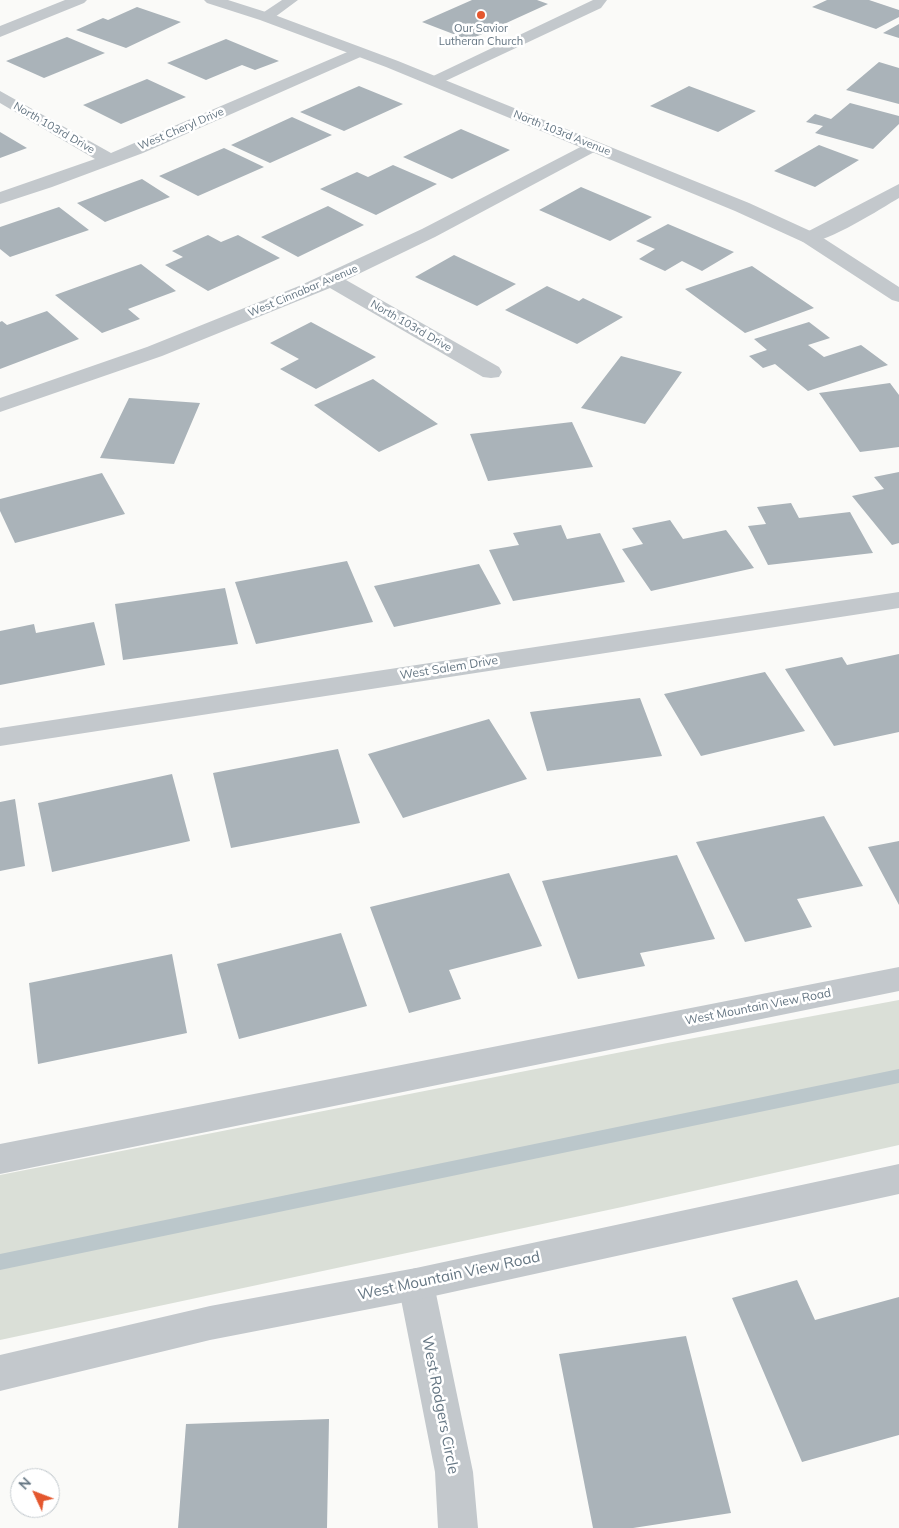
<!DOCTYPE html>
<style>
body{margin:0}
#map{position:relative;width:899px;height:1528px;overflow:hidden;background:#fafaf8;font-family:Mulish,sans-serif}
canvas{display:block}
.north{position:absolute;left:10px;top:1468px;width:50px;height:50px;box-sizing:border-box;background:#fff;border:1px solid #c1c8cd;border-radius:50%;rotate:313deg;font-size:14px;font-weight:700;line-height:20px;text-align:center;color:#657683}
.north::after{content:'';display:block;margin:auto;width:18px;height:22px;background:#e4572e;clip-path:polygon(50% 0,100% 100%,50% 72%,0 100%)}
</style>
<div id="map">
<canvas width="899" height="1528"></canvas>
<div class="north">N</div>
</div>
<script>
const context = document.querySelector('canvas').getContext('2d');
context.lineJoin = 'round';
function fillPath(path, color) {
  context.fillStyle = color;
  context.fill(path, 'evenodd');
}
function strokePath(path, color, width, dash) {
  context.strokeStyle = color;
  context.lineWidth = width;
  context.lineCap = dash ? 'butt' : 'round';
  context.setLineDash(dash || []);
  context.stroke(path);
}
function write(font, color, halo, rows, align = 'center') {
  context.font = font + ' Mulish,sans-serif';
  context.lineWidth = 5;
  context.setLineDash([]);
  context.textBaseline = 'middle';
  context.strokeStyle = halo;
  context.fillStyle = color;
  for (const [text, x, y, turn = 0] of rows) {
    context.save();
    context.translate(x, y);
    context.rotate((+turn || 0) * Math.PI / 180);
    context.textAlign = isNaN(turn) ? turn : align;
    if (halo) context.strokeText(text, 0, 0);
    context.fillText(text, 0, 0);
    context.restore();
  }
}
const green = new Path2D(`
 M899,1000V1145L622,1207L0,1340V1175L662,1044Z`);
const stream = new Path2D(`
 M899,1069V1083L0,1270V1254Z`);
const building = new Path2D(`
 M472,0H537L548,4L469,40L422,22Z
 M827,0H869L899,10V17L876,29L812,7Z
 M137,7L181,22L126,48L76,30L103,18L108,20Z
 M899,24V38L883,33Z
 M67,37L105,53L44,78L6,61Z
 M226,39L279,61L255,70L242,65L206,80L167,63Z
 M879,62L899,68V104L846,90Z
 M147,79L186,97L121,124L83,105Z
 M359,86L403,104L344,131L300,112Z
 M689,86L756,111L718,132L650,106Z
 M850,103L899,116V124L873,149L815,133L823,126L806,122L815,114L831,119Z
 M292,117L332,135L270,163L231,145Z
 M461,129L510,150L452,179L403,157Z
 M0,132L27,148L0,158Z
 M819,145L859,160L815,187L774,171Z
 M224,148L264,167L198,196L159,176Z
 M393,165L437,184L376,215L320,189L357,172L368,177Z
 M142,179L170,197L105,222L77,203Z
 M581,187L652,217L610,241L539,210Z
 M328,206L364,225L298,257L261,237Z
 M59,207L89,230L10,257L0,249V227Z
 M668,224L734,252L702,271L682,261L665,271L639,259L655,249L636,241Z
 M208,235L221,242L238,235L280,258L208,291L165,265L183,257L172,251Z
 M454,255L516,284L477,306L415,277Z
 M141,264L176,291L128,309L140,319L102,333L55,295Z
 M752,266L814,308L745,333L685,289Z
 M547,286L579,301L583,298L623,317L577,344L505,310Z
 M47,311L79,339L0,369V322L2,321L7,325Z
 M311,322L376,357L316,389L280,369L299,359L270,343Z
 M809,322L830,338L808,345L824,357L861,345L888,365L808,391L775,364L763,368L749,356L767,350L754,339Z
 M621,356L682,372L645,424L581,408Z
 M373,379L438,424L379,452L314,405Z
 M890,383L899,395V447L860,452L819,393Z
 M129,398L200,403L174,464L100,458Z
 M572,422L593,467L488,481L470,434Z
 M899,472V543L892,545L852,496L884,489L874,477Z
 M102,473L125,514L15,543L0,511V499Z
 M791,503L799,518L850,512L873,553L768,565L748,526L766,524L757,507Z
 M670,520L683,539L726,530L754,568L651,591L622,549L643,544L632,528Z
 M561,525L567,539L600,533L625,582L513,601L489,550L519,545L513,533Z
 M347,561L373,622L256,644L235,582Z
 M479,564L501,604L394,627L374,586Z
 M225,588L238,644L123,660L115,604Z
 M94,622L105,665L0,685V631L34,624L36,633Z
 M899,654V732L834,746L785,669L842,657L847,665Z
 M765,672L805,731L701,756L664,694Z
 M640,698L662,756L547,771L530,712Z
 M489,719L527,779L403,818L368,754Z
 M338,749L360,823L231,848L213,773Z
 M172,774L190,841L52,872L38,803Z
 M15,799L25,866L0,871V802Z
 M824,816L863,886L797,899L812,927L745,942L696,842Z
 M899,841V905L868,847Z
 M677,855L715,939L640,953L645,966L578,979L542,881Z
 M509,873L542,946L449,970L461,999L409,1013L370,907Z
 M341,933L367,1006L239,1039L217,964Z
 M172,954L187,1033L38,1064L29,983Z
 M797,1280L815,1320L899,1297V1435L802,1462L732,1298Z
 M686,1336L731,1513L633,1528H593L559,1354Z
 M329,1419L327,1528H178L186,1424Z`);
const service = new Path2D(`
 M282,0H298L271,20H261L259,17L261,14Z
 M593,0H607L601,8L439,84L434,86L426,81L429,78Z`);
const minor = new Path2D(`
 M65,0H87L84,3L0,37V26Z
 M359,47L367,52L365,55L143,153L52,187L0,204V192L95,159L0,103V91L111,153Z
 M592,141L598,142L601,146L598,150L435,237L346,280L499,367L502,372L499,377L491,378L483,377L330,288L162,356L0,412V398L147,347L299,286L422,229Z
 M899,184V198C880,209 822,247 803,242L800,238L803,234Z
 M899,592V608L0,746V728Z
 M416,1268L429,1272L434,1284L473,1472L478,1528H438L435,1472L398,1284L403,1272Z`);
const tertiary = new Path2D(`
 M204,0H228L272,14L398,61L749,203L817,234L899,287V302L892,300L803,242L735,211L386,67L260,20L207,3Z
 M899,967V991L0,1174V1144Z
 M899,1164V1194L416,1300L210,1340L0,1391V1355L210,1306L416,1268Z`);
const markers = [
 [481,15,5,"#e4572e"]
];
const farPoinames = [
 ["Our Savior",481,29],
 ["Lutheran Church",481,42]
];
const farStreetnames = [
 ["North 103rd Drive",54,128,30],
 ["West Cheryl Drive",181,129,-23],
 ["North 103rd Avenue",562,133,22],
 ["West Cinnabar Avenue",303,291,-23],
 ["North 103rd Drive",411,326,30]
];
const streetNames = [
 ["West Salem Drive",449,668,-9],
 ["West Mountain View Road",758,1007,-11]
];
const nearStreetnames = [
 ["West Mountain View Road",449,1276,-12],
 ["West Rodgers Circle",440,1405,79]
];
fillPath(green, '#dadfd7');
fillPath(stream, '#bbc7cb');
fillPath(building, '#aab3b9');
fillPath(service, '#c3c8cc');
fillPath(minor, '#c3c8cc');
fillPath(tertiary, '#c3c8cc');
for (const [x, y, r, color] of markers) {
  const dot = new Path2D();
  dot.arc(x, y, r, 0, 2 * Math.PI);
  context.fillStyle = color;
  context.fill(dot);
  strokePath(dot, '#fff', 2);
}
write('11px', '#657683', '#fff', farPoinames);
write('11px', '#657683', '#fff', farStreetnames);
write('12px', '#657683', '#fff', streetNames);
write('15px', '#657683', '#fff', nearStreetnames);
</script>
